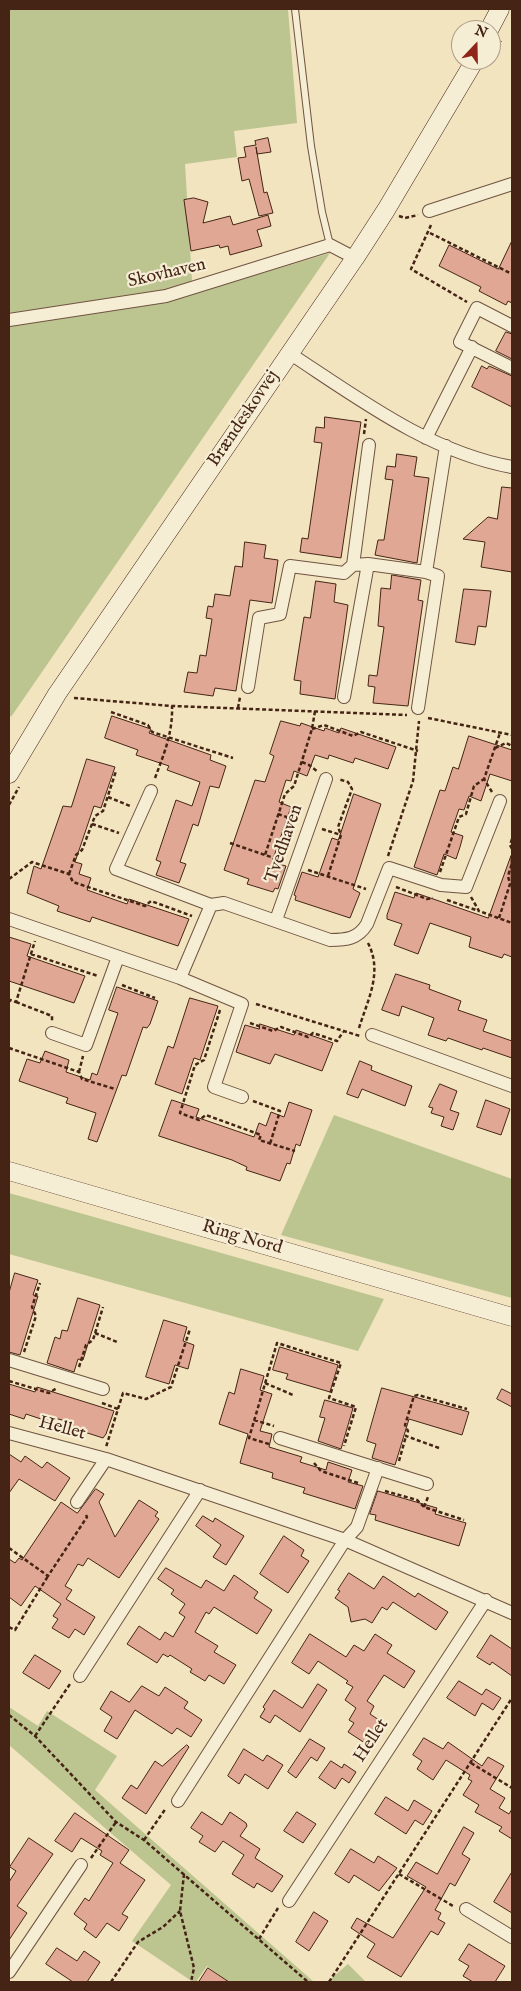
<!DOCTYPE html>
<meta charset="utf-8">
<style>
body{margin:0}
#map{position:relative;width:521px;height:1991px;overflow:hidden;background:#f1e4bf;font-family:"IM FELL English",serif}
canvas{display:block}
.frame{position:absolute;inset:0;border:10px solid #452415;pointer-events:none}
.north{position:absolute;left:451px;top:20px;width:50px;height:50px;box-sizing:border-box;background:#f6edd5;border:1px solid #af9d88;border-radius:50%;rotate:21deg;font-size:14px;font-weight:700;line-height:20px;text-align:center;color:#452415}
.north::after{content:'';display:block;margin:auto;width:18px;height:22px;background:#8f2418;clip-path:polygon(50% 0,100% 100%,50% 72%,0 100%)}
</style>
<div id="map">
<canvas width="521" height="1991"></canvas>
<div class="frame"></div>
<div class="north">N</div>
</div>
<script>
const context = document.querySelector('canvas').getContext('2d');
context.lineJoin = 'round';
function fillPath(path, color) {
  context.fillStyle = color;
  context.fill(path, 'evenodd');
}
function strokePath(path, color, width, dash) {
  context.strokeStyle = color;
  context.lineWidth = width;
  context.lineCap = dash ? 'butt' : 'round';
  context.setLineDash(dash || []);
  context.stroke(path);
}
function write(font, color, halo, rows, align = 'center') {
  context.font = font + ' "IM FELL English",serif';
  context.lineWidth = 4.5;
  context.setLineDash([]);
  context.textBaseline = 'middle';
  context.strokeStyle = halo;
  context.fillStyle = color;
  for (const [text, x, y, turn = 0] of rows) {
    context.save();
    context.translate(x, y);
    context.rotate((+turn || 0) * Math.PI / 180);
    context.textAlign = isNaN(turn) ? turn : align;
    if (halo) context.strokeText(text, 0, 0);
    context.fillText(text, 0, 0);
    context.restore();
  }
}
const green = new Path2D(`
 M9,9H288L297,123L234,131L237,157L185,164L192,281L156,293L9,313Z
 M330,253L11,717L9,713V323L172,300Z
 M334,1115L512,1179V1298L281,1235Z
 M9,1193L384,1299L358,1351L9,1254Z
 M9,1707L38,1726L47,1711L117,1756L95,1790L314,1982H229L207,1966L196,1982H193L132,1941L171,1885L9,1745Z
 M348,1964L366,1982H327Z`);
const building = new Path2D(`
 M268,138L271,152L257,154L256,147L264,193L267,192L273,213L259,216L249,179L242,181L238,158L246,157L244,147L256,145L255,141Z
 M194,198L208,202L203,223L230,216L233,225L268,215L271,226L257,230L262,246L230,255L228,246L220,248L219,245L191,251L184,200Z
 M512,241V303L508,301L506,305L479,291L481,287L439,266L449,245L498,269Z
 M506,332L512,334V359L496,351Z
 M482,366L487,369L489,366L512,376V407L472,387Z
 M325,417L361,422L341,558L300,552L302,538L308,539L322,443L314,442L316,427L324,428Z
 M397,454L417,457L414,476L429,478L417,563L375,555L378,540H384L393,480L385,479L387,466L395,467Z
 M502,487L512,488V572L481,567L485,542L463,539L488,517L497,519Z
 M245,542L266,545L264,558L278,560L272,603L250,600L236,691L215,688L213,696L184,692L188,672L197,673L200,655L206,656L212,619L206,618L208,606L213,607L215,594L230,596L235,566L242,567Z
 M392,575L421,580L418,600L423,601L408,706L373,703L375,687L368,686L369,675L377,676L384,627L378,626L381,588L390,589Z
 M316,581L336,584L334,602L348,605L335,699L300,694L301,681L294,680L304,617L310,618Z
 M464,589L491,591L486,627L478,626L475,645L456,642Z
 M112,716L151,729L149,733L211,755L210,760L226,766L219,788L210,786L198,826L193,824L180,862L186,864L179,883L156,875L161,862L156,860L176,800L192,806L200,782L167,770L169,766L136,755L138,750L105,738Z
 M281,721L300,726L301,723L324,731L325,728L339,733L341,728L396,747L388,769L355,758L353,763L329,755L328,759L315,755L307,776L294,771L291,781L286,780L279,802L291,807L272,862L286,866L278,889L275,888L273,892L247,884L249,879L224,870L255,780L265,782L274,756L270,754Z
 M469,736L512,750V781L490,774L481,801L469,796L464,810L459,809L451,832L463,836L460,847L456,859L444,854L437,875L414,867L440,790L445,791L453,767L458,769Z
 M87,759L115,767L101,808L94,806L75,862L82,864L79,874L91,878L87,890L127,904L129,899L189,919L178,946L92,917L90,922L57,911L59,906L27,893L34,866L41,869L63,806L71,807Z
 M354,794L381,804L353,889L360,893L350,918L295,900L296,896L294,895L302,872L318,877L332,838L338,840Z
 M511,856L512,957L504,954L502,958L469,947L471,937L430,923L418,954L394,945L402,924L387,919V915L395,892L414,898L416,893L488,918Z
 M9,937L31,944L27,956L85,976L74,1003L9,981Z
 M396,974L430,985L429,989L461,1001L458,1010L487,1020L483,1031L512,1041V1058L483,1048L482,1050L448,1038L446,1041L428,1035L434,1018L402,1006L399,1016L382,1010Z
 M117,987L158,1001L150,1024L147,1028L143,1027L126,1076L122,1075L97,1142L88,1139L96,1113L66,1103L68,1098L19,1081L27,1059L40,1063L45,1051L69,1060L66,1072L90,1080L92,1073L97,1075L118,1013L109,1010Z
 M190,998L218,1006L200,1060L194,1058L182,1094L155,1084L168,1046L173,1048Z
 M260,1024L294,1035L296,1030L333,1043L322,1071L275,1054L270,1064L236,1052L245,1025L259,1029Z
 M360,1061L372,1066L371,1070L412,1086L405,1106L362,1089L358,1098L347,1094Z
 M440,1084L457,1091L450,1110L459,1113L453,1130L441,1126L444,1117L431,1113L433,1108L429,1107Z
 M172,1100L199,1109L196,1117L254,1137L259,1123L266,1126L271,1112L284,1117L289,1102L312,1110L300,1146L296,1144L290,1164L287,1163L280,1181L246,1170L247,1167L232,1160L159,1136Z
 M486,1100L510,1109L501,1135L477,1127Z
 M15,1273L38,1280L33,1295L38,1296L20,1355L9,1352V1293Z
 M78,1298L100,1305L83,1360L78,1359L74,1372L47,1363L55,1337L60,1339L62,1330L67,1331Z
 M164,1320L187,1327L183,1341L194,1345L188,1369L175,1365L169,1384L146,1377Z
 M280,1347L338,1365L330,1392L286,1379L288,1374L273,1370Z
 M241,1369L264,1376L260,1390L272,1394L260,1431L272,1434L269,1447L302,1457L300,1462L326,1470L328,1462L352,1470L348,1482L363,1486L355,1509L303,1493L305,1488L272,1478L273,1473L240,1463L248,1434L219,1424L229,1392L234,1394Z
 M9,1384L35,1392L37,1387L114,1411L106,1434L103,1438L72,1428L73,1423L51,1417L50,1422L26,1414L24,1419L9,1414Z
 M382,1388L469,1412L462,1435L409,1419L395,1465L372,1458L376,1444L367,1441Z
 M502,1389L512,1394V1407L497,1399Z
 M325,1400L353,1408L341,1449L318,1441L325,1418L320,1417Z
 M9,1454L21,1462L25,1456L42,1468L47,1462L70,1478L55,1501L19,1479L9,1493Z
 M96,1489L104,1494L99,1502L115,1537L139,1500L158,1512L155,1516L159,1519L119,1578L88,1558L83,1566L78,1564L65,1586L72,1590L66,1599L95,1617L84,1635L75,1629L69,1638L52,1628L58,1619L53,1616L61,1604L35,1586L21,1606L9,1597V1559L15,1563L19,1558L22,1560L61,1502L77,1513Z
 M378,1491L437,1508L435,1514L466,1523L459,1546L375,1520L376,1515L370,1514Z
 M203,1516L213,1522L215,1518L244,1536L226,1565L213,1557L221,1545L196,1526Z
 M284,1536L304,1550L301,1556L309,1561L288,1593L260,1574Z
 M166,1568L201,1588L206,1580L224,1591L234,1575L258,1592L254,1598L272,1610L257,1634L214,1607L209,1614L206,1612L195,1632L218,1646L214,1652L236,1665L224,1684L209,1675L205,1681L190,1672L192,1669L170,1655L168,1657L163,1654L157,1663L127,1644L139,1626L160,1640L165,1632L173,1637L185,1617L179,1613L185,1604L171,1594L174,1590L158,1579Z
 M349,1573L374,1589L383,1576L415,1597L418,1593L448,1612L436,1630L393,1602L387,1610L382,1607L372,1623L365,1619L351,1622L348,1607L335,1598L340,1591L338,1590Z
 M310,1634L346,1657L354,1645L364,1651L375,1634L392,1645L387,1653L415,1671L404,1688L384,1675L367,1701L374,1706L370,1714L382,1722L368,1745L348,1732L354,1723L349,1720L356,1708L345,1700L353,1687L346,1683L348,1681L318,1661L309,1674L292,1663Z
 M491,1635L512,1649V1676L492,1662L490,1665L477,1657Z
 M35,1655L61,1671L49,1689L23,1673Z
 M459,1681L482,1695L486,1689L501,1698L493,1710L482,1703L475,1716L447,1698Z
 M318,1684L327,1690L300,1732L275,1715L270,1723L260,1717L265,1709L263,1707L274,1690L302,1708Z
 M142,1686L159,1696L165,1687L188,1702L184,1708L202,1720L191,1737L177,1728L172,1734L135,1710L117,1739L104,1731L112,1717L100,1709L111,1691L129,1702Z
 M424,1738L443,1749L448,1742L482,1766L488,1757L504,1766L490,1789L505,1798L499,1808L509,1814L512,1809V1839L499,1831L502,1827L475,1812L479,1805L463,1795L472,1781L468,1779L470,1775L446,1760L433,1780L417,1769L422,1761L413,1755Z
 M310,1739L325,1748L317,1761L311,1757L296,1778L288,1772Z
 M187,1745L189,1747L146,1814L122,1798L131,1785L137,1789L155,1761L162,1766Z
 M244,1749L263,1761L267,1755L283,1765L268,1789L245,1774L239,1784L228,1776Z
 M331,1761L342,1768L344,1764L356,1772L349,1783L342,1778L335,1789L319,1778Z
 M386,1797L408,1811L414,1800L432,1811L423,1825L415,1820L406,1834L375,1814Z
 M202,1812L222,1825L230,1812L246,1823L247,1826L240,1836L260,1849L255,1858L283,1876L272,1892L257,1883L254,1888L232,1874L244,1855L223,1841L215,1852L199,1842L203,1836L191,1828Z
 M297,1812L316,1824L303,1843L284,1831Z
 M75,1813L129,1850L120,1863L145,1880L122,1914L128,1917L119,1931L107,1923L96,1938L84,1929L87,1924L74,1914L85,1898L89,1901L113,1863L100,1855L102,1851L81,1838L72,1852L55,1841Z
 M464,1827L474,1833L462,1854L470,1859L455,1886L450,1883L435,1910L441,1913L438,1919L445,1923L438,1935L431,1931L401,1977L367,1957L375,1944L351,1928L357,1918L393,1938L426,1887L407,1876L416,1862L437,1874Z
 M29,1838L53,1854L17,1906L27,1913L9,1940V1882L16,1871L10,1867Z
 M351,1849L374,1863L378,1856L397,1868L379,1891L354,1875L349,1883L335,1874Z
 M512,1872V1913L494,1902Z
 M314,1912L328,1921L309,1951L296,1942Z
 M469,1944L505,1966L495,1982H473L463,1976L469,1966L459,1960Z
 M57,1948L77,1961L84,1951L100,1962L87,1982H73L46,1964Z
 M208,1968L229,1982H199Z`);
const path = new Path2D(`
 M456,58L461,48
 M492,59L501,41
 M399,216L405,218L418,215
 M431,225L411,269L467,302
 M430,233L512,274
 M364,434L366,419
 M74,698L172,706L407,715
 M238,708L240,697
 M111,712L148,725L152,732L233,758
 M428,718L512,735
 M312,729L324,725L353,736L361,732L418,751
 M495,748L506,743L512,746
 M302,762L309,765L317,771
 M155,778C164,754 173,732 172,706
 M492,792L484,779L500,733
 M108,797L130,806
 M9,805L19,787
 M278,814L298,821
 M92,824L119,833
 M322,829L341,835
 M512,839L510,845L512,849
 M230,843L265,855
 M388,856L413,781L419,721
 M283,861L265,855L285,794L294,786L312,729L315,711
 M308,870L366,889
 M440,872L459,817L466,814L474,786L484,779
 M69,874L76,855L82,850L95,816L103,811L116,771
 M328,876L341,835L338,827L352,789L348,782L338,779
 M9,879L32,862L69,874L73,882L145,906L151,901L192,916
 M396,887L427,899L433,898
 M471,897L479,911L512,923
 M447,900L479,911
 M499,918L510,884L508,876L512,863
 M31,954L98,976
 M122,985L155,998
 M9,1002L10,1000L16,1002L35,941
 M16,1002L52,1016V1021
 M256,1004L360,1036
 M220,1010L204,1060L195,1065L180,1113L199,1120L206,1115L261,1135L259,1140L295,1151
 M250,1023L273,1031L281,1027L308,1037L313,1033L337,1041L343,1032
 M359,1028C368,999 383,972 368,943
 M9,1048L79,1072L82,1079L115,1089
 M79,1072L83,1056
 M253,1101L280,1111L270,1144
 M95,1333L117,1342
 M24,1352L36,1316L32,1307L40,1283
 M79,1367L86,1345L93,1340L103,1307
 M9,1381L49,1393L57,1388
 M265,1383L293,1395
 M102,1403L118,1409L106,1447
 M118,1409L123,1393L146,1399L171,1387L190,1329
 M254,1420L274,1426
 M269,1444L249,1438L277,1343L341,1363L329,1398L356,1407L344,1446
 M439,1448L406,1436L408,1431L405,1425L414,1396L418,1395L467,1409
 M399,1461L406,1436
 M314,1463L321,1471L358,1483
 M385,1491L417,1500L424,1507L464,1520
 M424,1507L428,1497
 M9,1548L48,1576L87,1517L85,1513
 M9,1627L15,1630L48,1576
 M9,1715L35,1736L116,1822L144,1840L308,1982
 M35,1736L70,1684
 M471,1763L512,1788
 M144,1840L166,1808
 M91,1858L116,1822
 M184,1874L180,1911L194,1968L191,1982
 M399,1874L453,1906
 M259,1939L278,1908
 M111,1982L138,1942L163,1927L180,1911
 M329,1982L512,1698`);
const lane = new Path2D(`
 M295,9L311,146L322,212L330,245`);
const street = new Path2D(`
 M429,211L512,184
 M9,320L166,296L330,245L355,258
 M512,326L477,308L460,342L512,368
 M289,353C358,398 429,452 512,467
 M426,438L472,347
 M353,565L369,445
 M248,687L259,618L280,614L290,566L344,573L353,565L368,564L426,572L446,446
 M344,697L368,564
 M418,708L438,576L426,572
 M151,791L116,869L211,905
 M9,919L180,978L242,1004L214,1087L242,1097
 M276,920L326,779
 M180,978L211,905L224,903L330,940C346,940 358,939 367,924L389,868L441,885L466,887L500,801
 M52,1033L86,1045L118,957
 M372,1035L512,1086
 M9,1360L103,1389
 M9,1433L106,1459L345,1540L512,1613
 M280,1438L427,1484
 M77,1502L106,1459
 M80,1676L200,1490
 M178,1801L345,1540L357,1527L378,1468
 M289,1901L486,1600
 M466,1909L512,1937
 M9,1972L81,1865`);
const secondary = new Path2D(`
 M489,30L500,9
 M9,774L57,694L355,258L386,210L475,60
 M9,1171L512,1317`);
const streetNames = [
 ["Skovhaven",167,274,-13],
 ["Brændeskovvej",244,419,-56],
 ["Tvedhaven",285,844,-71],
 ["Ring Nord",242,1238,16],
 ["Hellet",62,1429,15],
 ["Hellet",372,1741,-57]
];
fillPath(green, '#bcc490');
fillPath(building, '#e0a894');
strokePath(building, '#452415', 1);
strokePath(lane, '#705440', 8);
strokePath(street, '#705440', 14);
strokePath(secondary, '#452415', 19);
strokePath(path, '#452415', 2.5, [4, 2.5]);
strokePath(lane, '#f6edd5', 6);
strokePath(street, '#f6edd5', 12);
strokePath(secondary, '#f6edd5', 18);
write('18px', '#452415', '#f6edd5', streetNames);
</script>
